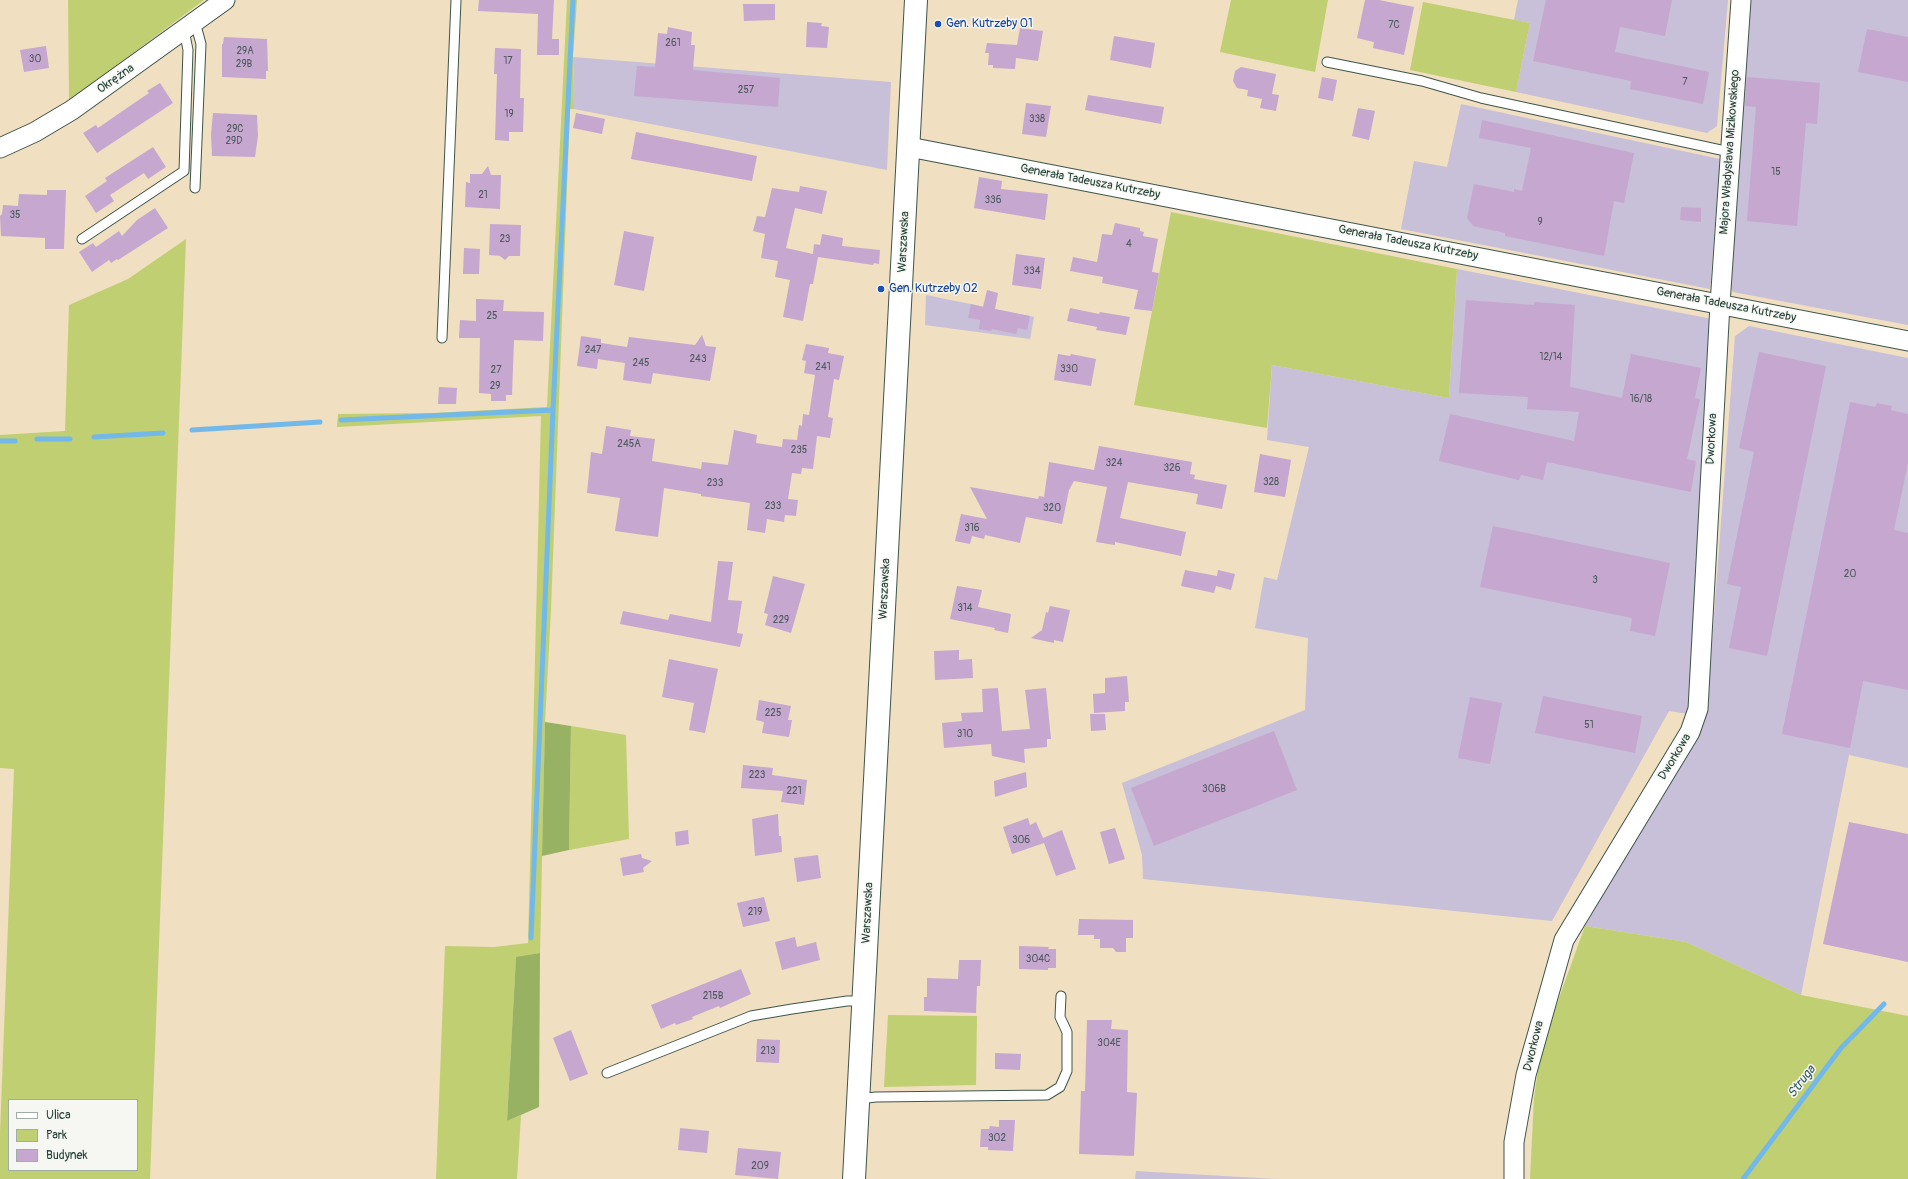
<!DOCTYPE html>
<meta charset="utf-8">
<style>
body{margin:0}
#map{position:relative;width:1908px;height:1179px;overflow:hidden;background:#f0dfc1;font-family:Pangolin,sans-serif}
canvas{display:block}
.legend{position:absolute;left:8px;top:1099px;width:130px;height:72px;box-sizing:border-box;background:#f6f6f2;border:1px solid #a0aca6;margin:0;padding:5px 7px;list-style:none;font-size:12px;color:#1f3d34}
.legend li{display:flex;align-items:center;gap:8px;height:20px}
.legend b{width:20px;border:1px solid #a0aca6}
</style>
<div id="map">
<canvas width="1908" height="1179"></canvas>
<ul class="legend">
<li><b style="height:5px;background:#fff"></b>Ulica</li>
<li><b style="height:11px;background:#c0cf71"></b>Park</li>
<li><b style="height:11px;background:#c6a7cf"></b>Budynek</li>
</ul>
</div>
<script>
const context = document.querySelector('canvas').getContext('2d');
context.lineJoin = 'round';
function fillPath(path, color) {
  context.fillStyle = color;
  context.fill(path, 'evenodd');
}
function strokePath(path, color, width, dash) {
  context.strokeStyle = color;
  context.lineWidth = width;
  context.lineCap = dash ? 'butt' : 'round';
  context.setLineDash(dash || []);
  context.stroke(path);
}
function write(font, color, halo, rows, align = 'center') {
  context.font = font + ' Pangolin,sans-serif';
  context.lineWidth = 3;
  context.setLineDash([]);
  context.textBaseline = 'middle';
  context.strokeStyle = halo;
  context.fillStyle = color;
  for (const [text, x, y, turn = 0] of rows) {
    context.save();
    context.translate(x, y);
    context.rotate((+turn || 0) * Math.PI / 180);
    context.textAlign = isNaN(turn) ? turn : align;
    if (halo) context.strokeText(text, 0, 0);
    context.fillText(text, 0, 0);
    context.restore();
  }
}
const industrial = new Path2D(`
 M1518,0H1728L1717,126L1707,133L1516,92L1530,23L1514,20Z
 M1748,0H1908V325L1733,292L1726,282Z
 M573,57L891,82L887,170L574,109Z
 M1461,104L1720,159L1710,289L1401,229L1414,161L1447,167Z
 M1457,269L1712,319L1688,714L1669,711L1552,921L1143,879L1142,855L1122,783L1305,710L1308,638L1255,628L1264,577L1277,580L1309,447L1267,440L1272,365L1449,398Z
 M926,295L1034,317L1030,339L925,325Z
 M1749,326L1908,358V768L1849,755L1801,995L1686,942L1585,926L1700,719L1709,682L1735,336Z
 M1136,1171L1276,1179H1135Z`);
const green = new Path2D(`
 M68,0H204L69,101Z
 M567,0H577L573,57L574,109H570L551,610L545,722L540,953L516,958L507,1121L521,1115L517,1179H436L445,946L494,947L528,943L541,416L337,427L338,414L433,413L547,407Z
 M1231,0H1328L1315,72L1220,52Z
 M1423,2L1530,23L1516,92L1410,70Z
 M1171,212L1457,269L1449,398L1272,365L1267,428L1134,405Z
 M186,239L150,1179H0V1133L14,769L0,768V435L65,431L69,305L128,279ZM9,1100H137V1170H9Z
 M571,726L626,735L629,839L569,850Z
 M1585,926L1686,942L1801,995L1908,1016V1179H1530L1534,1098L1541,1048Z
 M888,1015L977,1016L976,1085L884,1087Z`);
const forest = new Path2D(`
 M545,722L571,726L569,850L542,856Z
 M540,953L539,1107L507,1121L516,957Z`);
const stream = new Path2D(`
 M341,420L553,410
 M192,430L320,422
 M94,437L163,433
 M37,439H70
 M0,441H15
 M531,938L553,410L573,0
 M1743,1179L1841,1048L1884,1004`);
const building = new Path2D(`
 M479,0H554L552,39H559V55H537L538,14L478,11Z
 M1365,0H1379L1414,7L1404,55L1373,48L1374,42L1357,38Z
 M1546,0H1672L1665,36L1620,27L1615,52L1709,72L1703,104L1630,89L1631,81L1533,61Z
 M743,4H775V20L744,21Z
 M807,22L822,23L821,26L829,27L827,48L806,47Z
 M668,27L692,32L691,45H695L693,70L780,78L778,107L634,96L637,66L655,67L658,33L667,34Z
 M1020,28L1043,31L1038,61L1016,58L1015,69L993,68V65H988L989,53H985L987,43L1017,45Z
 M1867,29L1908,37V82L1858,72Z
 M1114,36L1155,43L1151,68L1110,60Z
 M224,37L267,39L268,71H266V79L222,77V44H223Z
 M46,46L49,68L24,72L20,50Z
 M495,48L521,49L520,98H524L523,132H509V141L495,140L497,74H494Z
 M1241,67L1276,74L1272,94L1279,95L1276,111L1260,108L1262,99L1247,96L1248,90L1237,88L1233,81L1235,71Z
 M1322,77L1337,80L1333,101L1318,98Z
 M1747,77L1820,83L1817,124L1806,123L1797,226L1747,221L1756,107L1745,106Z
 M160,83L173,103L97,153L83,133L96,125L98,128L124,110L149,93L147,91Z
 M1088,95L1164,107L1161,124L1085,110Z
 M1026,103L1051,106L1046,137L1022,134Z
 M1358,108L1375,111L1369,140L1352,136Z
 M213,113L257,115L258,136L255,157L212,156L211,134Z
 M576,113L605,119L602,134L573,128Z
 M1482,120L1634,153L1624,203L1614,201L1604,256L1505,236V233L1473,226L1467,218L1474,184L1514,192V189L1522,191L1531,148L1479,138Z
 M636,132L757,156L752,181L631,159Z
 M153,147L166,167L148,179L144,173L110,195L114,201L96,213L85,196L107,181L105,178Z
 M488,166L491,175H501L500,209L465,207L466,182L470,183V174H482Z
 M979,177L1002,181L1001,189L1048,194L1045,220L974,208Z
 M800,186L827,191L822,214L795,208L786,248L813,254L814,244L820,245L822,234L843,238L842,246L880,250L879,264L874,263L873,265L818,257L813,284H810L803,321L783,317L790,280L775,277L778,261L761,258L765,234L753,231L757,216L765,217L772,188L799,192Z
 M47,190H66L64,249H45V238L1,236L0,216L2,214L3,205L18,206L19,194L47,195Z
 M1681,207L1701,208V222L1680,220Z
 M155,208L168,228L118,260L117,259L111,263L109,260L92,272L79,252L93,243L96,247L119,231L122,236L137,220Z
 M1115,223L1140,228V231L1144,232L1143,236L1158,239L1152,272L1159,273L1152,311L1134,309L1138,290L1102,283L1103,277L1070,271L1073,257L1097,262L1102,234L1112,235Z
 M490,224L521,225L520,256H509L505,260L500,256L489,255Z
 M624,231L654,237L644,291L614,285Z
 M464,248L480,249L479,274H463Z
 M1016,254L1045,258L1041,289L1012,285Z
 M987,290L998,293L995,309L1030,316L1027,330L1018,328L1016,334L992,329L991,331L979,329L980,320L968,318L971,304L983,307Z
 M476,299L504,300L503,311L544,312L543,341L514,340L512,395H506V401H491V394L479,393L480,338H459L460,320L476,321Z
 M1466,300L1534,305V302L1575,305L1570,387L1622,398L1631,354L1701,368L1695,398L1700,399L1687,459L1696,461L1691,492L1547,462L1543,480L1521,475L1519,480L1439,461L1450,414L1574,441L1579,412L1527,409L1528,397L1459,393Z
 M1070,308L1099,314L1100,312L1130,317L1126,335L1096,330L1097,327L1067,321Z
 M702,335L706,346L716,347L710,381L653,373L651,384L623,380L625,363L598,359L597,369L577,366L581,336L601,339V343L627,347L629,337L695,345Z
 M806,344L829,348L828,353L844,356L839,380L834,379L828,417L833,418L830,438L817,436L813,469L802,468L801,474L792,473L788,499L798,500L796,516L785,515L784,522L767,519L765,533L747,530L750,503L701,496V494L664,488L658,537L615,531L620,498L587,493L591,452L602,454L606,426L631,430L630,436L655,439L652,461L701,469L702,462L728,465L734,430L757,435L756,443L782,447L783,439L797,440L799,425L802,426L803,414L809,415L815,375L804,373L806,361L802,360Z
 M1759,352L1826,366L1767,656L1729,648L1741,587L1727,584L1754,452L1739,448Z
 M1058,354L1070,356L1071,354L1096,359L1091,386L1054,380Z
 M439,387L457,388L456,404H438Z
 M1850,402L1875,407L1877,403L1892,406L1891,410L1908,414V463L1894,530L1908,533V690L1863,681L1850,748L1782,734Z
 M1099,446L1192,462L1190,474L1195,475L1194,479L1227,485L1222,509L1196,504L1198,494L1128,482L1120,518L1186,532L1181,556L1115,542V545L1096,542L1107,487L1074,481L1069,490L1062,524L1026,517L1020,543L985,535L984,539L972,536L970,544L955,541L961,514L987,519L970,487L1038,499L1039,496L1044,497L1049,462L1094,470Z
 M1260,454L1291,460L1285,497L1254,492Z
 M1493,526L1670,563L1655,636L1630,631L1632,618L1480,587Z
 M718,561L733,562L728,600L742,601L737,633L743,634L740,647L620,624L623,611L668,620L670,614L711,622Z
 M1185,570L1217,576L1218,570L1235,574L1231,590L1216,586L1214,593L1181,586Z
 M773,576L805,584L791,633L765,625L768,614L764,613Z
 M957,586L982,590L978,607L1011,614L1008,633L994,630L995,628L950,619Z
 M1050,606L1070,610L1063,642L1054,640V643L1031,638L1042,630L1046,612L1048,613Z
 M959,650V660L972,659L973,678L935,680L934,651Z
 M669,659L718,669L705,733L689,730L694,703L662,697Z
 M1127,676L1129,702H1125V711L1094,713L1093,694L1105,693V678Z
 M998,688L1002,731L1030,729L1025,690L1046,688L1051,739H1047V747L1024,749L1025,763L992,756L991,744L944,748L942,723L962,721L961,713L983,712L982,689Z
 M1543,696L1642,716L1635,753L1535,733Z
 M1470,697L1502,703L1490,764L1458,758Z
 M759,700L791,706L788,720H792L789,737L762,733L764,722L756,720Z
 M1090,714H1105L1106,730L1091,731Z
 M1274,731L1297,790L1154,846L1131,788Z
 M743,765L773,768L772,775L807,780L804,805L781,802L783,791L741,788Z
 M1026,772L1027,787L995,797L994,781Z
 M778,814L779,836H781L782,852L755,856L752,819Z
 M1028,818L1030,825L1036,822L1043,838L1062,830L1076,869L1056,876L1044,843L1012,854L1003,827Z
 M1849,822L1908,834V962L1823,944Z
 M1115,828L1125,859L1109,864L1100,832Z
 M688,830L689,844L676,846L675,832Z
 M641,854L642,858L652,861L643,868L644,872L623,876L620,858Z
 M818,855L821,878L797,882L794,858Z
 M764,897L770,921L743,927L737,903Z
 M1079,919L1133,920V938H1126V952H1116L1113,948H1100V939H1094V935H1078Z
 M795,937L797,947L816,942L820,960L782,970L775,942Z
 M1019,946L1049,947L1048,949H1056V968H1048V970L1019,969Z
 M959,960H981L980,986H977L976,1013L924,1011V997H927V978L958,979Z
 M741,969L751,994L720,1008L719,1006L692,1017L693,1019L676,1025L675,1023L661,1029L651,1005Z
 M1087,1020H1112L1111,1029L1128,1030L1127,1092L1137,1093L1134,1156L1079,1154L1081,1091H1085Z
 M571,1030L588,1074L570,1081L553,1038Z
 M757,1039L780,1040L779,1063L756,1062Z
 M995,1053L1021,1054L1020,1070L995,1069Z
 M999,1120H1015L1013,1151L988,1150V1147H980L981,1129H989L990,1126L999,1127Z
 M680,1128L709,1131L707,1153L678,1150Z
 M738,1148L781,1152L778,1179L735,1175Z`);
const lane = new Path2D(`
 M1327,62L1422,81L1481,98L1730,152
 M195,188L201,44L195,22
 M82,239L184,171L188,50L184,30
 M442,338L456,0
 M607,1073L751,1016L792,1009L847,1001H863
 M858,1099L876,1097L1047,1095L1060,1087L1067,1071V1032L1060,1017L1061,996`);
const street = new Path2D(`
 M909,147L1908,341
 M0,148L35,132L72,110L225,0
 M1514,1179V1142L1526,1075L1564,940L1690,732L1698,709L1720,304L1741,0`);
const secondary = new Path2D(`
 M854,1179L916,0`);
const markers = [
 [938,24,4,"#1a4fb4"],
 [881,289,4,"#1a4fb4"]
];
const numberNames = [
 ["7C",1394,25],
 ["261",673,43],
 ["29A",245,51],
 ["30",35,59],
 ["17",508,61],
 ["29B",244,64],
 ["7",1685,82],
 ["257",746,90],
 ["19",509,114],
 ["338",1037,119],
 ["29C",235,129],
 ["29D",234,141],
 ["15",1776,172],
 ["21",483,195],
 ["336",993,200],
 ["35",15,215],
 ["9",1540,222],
 ["23",505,239],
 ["4",1129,244],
 ["334",1032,271],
 ["25",492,316],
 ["247",593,350],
 ["12/14",1551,357],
 ["243",698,359],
 ["245",641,363],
 ["241",823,367],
 ["330",1069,369],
 ["27",496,370],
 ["29",495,386],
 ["16/18",1641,399],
 ["245A",629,444],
 ["235",799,450],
 ["324",1114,463],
 ["326",1172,468],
 ["328",1271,482],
 ["233",715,483],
 ["233",773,506],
 ["320",1052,508],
 ["316",972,528],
 ["20",1850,574],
 ["3",1595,580],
 ["314",965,608],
 ["229",781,620],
 ["225",773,713],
 ["51",1589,725],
 ["310",965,734],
 ["223",757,775],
 ["306B",1214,789],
 ["221",794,791],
 ["306",1021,840],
 ["219",755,912],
 ["304C",1038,959],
 ["215B",713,996],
 ["304E",1109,1043],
 ["213",768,1051],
 ["302",997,1138],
 ["209",760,1166]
];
const transitNames = [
 ["Gen. Kutrzeby 01",946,24],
 ["Gen. Kutrzeby 02",889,289]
];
const streetNames = [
 ["Okrężna",116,79,-35],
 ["Majora Władysława Mizikowskiego",1730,152,-86],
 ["Generała Tadeusza Kutrzeby",1090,182,11],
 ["Warszawska",904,242,-87],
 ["Generała Tadeusza Kutrzeby",1408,243,11],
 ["Generała Tadeusza Kutrzeby",1726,305,11],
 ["Dworkowa",1712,439,-87],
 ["Warszawska",885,589,-87],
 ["Dworkowa",1675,757,-59],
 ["Warszawska",868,913,-87],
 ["Dworkowa",1534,1046,-76]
];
const waterNames = [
 ["Struga",1802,1082,-53]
];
fillPath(industrial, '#c8bfd8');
fillPath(green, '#c0cf71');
fillPath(forest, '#98b263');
strokePath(stream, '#72b8e9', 5);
fillPath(building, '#c6a7cf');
strokePath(lane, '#3e5549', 11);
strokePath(street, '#3e5549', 21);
strokePath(secondary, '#3e5549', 24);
strokePath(lane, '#fff', 9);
strokePath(street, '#fff', 19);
strokePath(secondary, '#fff', 22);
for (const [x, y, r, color] of markers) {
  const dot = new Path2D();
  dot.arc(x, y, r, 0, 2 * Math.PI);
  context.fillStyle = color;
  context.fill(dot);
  strokePath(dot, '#f6f6f2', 1.5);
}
write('10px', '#49585b', null, numberNames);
write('12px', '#164399', '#f6f6f2', transitNames, 'left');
write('12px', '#1f3d34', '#f6f6f2', streetNames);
write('italic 13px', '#345c61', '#f6f6f2', waterNames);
</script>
